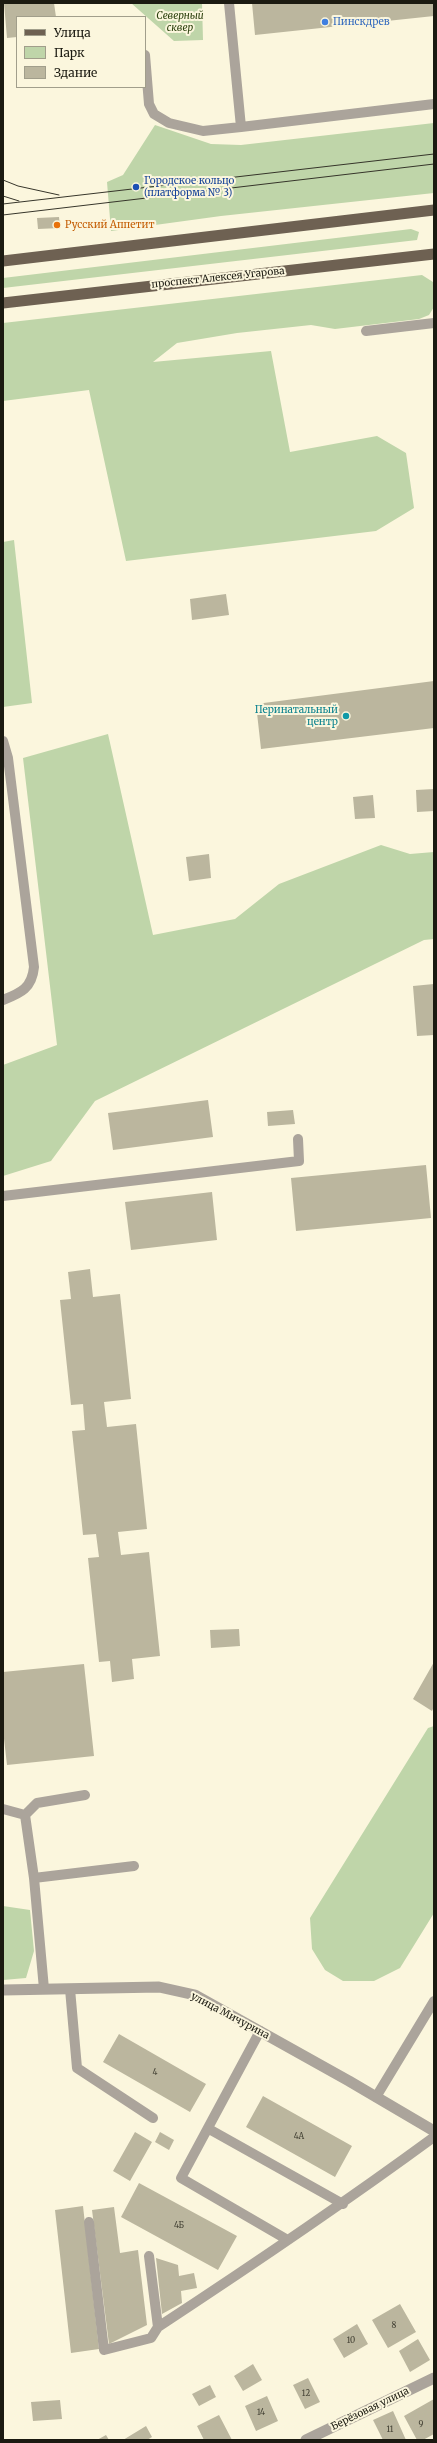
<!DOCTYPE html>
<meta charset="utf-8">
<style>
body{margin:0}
#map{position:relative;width:437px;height:2443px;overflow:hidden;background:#fbf6dd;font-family:Merriweather,serif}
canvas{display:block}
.frame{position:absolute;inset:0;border:4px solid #1b1a11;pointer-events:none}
.legend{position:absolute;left:16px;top:16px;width:130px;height:72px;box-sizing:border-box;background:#fbf6dd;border:1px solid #a19e8b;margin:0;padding:5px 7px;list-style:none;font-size:12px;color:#1b1a11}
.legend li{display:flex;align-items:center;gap:8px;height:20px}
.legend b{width:20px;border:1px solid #a19e8b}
</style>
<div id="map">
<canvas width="437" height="2443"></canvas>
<div class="frame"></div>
<ul class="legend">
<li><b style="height:5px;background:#6e6152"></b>Улица</li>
<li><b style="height:11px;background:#bfd5a9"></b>Парк</li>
<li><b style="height:11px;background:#bbb69e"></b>Здание</li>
</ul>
</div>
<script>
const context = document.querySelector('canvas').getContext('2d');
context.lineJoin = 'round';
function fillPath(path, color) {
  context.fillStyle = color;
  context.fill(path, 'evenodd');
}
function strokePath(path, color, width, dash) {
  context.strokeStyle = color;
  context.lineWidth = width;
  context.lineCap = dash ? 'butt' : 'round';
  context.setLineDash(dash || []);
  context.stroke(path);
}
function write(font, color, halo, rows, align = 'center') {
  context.font = font + ' Merriweather,serif';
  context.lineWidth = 4;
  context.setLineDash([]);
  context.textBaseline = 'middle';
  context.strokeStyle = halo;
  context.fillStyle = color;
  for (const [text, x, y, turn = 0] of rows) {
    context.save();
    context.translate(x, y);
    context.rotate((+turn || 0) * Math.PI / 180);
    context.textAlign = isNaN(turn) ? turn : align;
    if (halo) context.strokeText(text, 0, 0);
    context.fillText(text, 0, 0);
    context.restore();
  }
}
const green = new Path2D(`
 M131,3H202L203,40L174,41Z
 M434,123V193L221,216L111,231L107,182L123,175L155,125L211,144L241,145Z
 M411,229L419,232L417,240L3,288V278Z
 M422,275L433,282L434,307L429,315L419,319L335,329L311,325L237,333L177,343L153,362L271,351L290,452L377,436L406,453L414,508L376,531L126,561L89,390L3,401V323Z
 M14,540L32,703L3,707V542Z
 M108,734L153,935L235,919L279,884L381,845L410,854L434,852V939L424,940L95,1101L51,1161L3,1176V1065L57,1045L23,758Z
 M434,1726V1913L400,1968L374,1981H343L325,1970L312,1949L310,1918L428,1728Z
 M3,1906L30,1910L34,1951L26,1978L3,1980Z`);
const building = new Path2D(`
 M4,3H54L56,17H17V37L7,38Z
 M252,3H434V16L255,35Z
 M59,217L60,228L38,229L37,218Z
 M226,594L229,615L192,620L190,599Z
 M434,681V728L261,749L256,704Z
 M434,789V811L417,812L416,790Z
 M373,795L375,818L355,819L353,797Z
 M209,854L211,878L189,881L186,857Z
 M434,984V1035L417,1036L413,986Z
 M208,1100L213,1137L113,1150L108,1113Z
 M293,1110L295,1124L268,1126L267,1112Z
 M426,1165L431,1218L296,1231L291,1178Z
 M212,1192L217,1240L131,1250L125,1202Z
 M90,1269L93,1297L120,1294L131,1399L104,1402L107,1427L136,1424L147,1529L118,1532L121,1555L149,1552L160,1656L132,1659L134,1679L112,1682L110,1661L99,1662L88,1558L99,1557L96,1534L83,1535L72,1431L85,1430L83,1404L71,1405L60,1300L71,1299L68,1272Z
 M239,1629L240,1646L211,1648L210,1630Z
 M434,1662V1707L432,1711L413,1699Z
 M84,1664L94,1756L7,1765L3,1730V1672Z
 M119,2034L206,2084L190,2112L103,2062Z
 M263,2096L352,2146L335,2177L246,2127Z
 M135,2132L152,2142L130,2181L113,2171Z
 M160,2132L174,2140L169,2150L155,2142Z
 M139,2183L237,2236L218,2270L121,2217Z
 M83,2206L99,2349L71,2353L55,2210Z
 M114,2207L120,2253L138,2250L147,2325L109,2344L92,2210Z
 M156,2258L178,2265L179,2276L194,2273L197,2288L181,2291L182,2303L162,2314Z
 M400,2304L416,2332L388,2348L372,2320Z
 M357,2324L368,2344L344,2358L333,2339Z
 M418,2339L430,2360L410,2372L399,2351Z
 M253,2364L262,2380L243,2391L234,2376Z
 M308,2378L320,2402L305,2409L293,2385Z
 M210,2385L216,2397L199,2406L192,2394Z
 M267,2396L278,2421L256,2431L245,2406Z
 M434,2399V2434L423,2440H417L404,2416Z
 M60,2400L62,2419L33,2421L31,2402Z
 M393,2411L406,2440H383L373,2420Z
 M219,2415L232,2440H204L197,2426Z
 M146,2426L152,2437L147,2440H123Z
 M106,2435L109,2440H97Z`);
const service = new Path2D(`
 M229,3L241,127L434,104
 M145,55L149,104L154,114L169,123L203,131L241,127
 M366,331L434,323
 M3,741L8,758L34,967C32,988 21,993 3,1000
 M3,1196L299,1161L298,1139
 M3,1809L25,1815
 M34,1878L134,1866
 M44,1989L34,1878L25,1815L37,1803L85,1795
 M70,1989L77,2068L153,2118
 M260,2031L181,2178L286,2239
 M376,2097L434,2001
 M209,2129L343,2204
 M89,2222L104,2350L151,2338L158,2327C251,2266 344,2203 434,2137
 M149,2256L158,2327`);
const minor = new Path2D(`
 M3,1990L159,1987L195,1995L349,2081L434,2131
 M306,2440L434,2378`);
const primary = new Path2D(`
 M3,261L434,210
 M3,303L434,254`);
const tram = new Path2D(`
 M3,180L18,186L59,195
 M3,196L19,201
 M3,204L434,154
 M3,215L434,164`);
const markers = [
 [325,22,4,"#3f7fe0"],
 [136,187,4,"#1a4fb4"],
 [57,225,4,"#e8710a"],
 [346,716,4,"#0f9aa8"]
];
const numberNames = [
 ["4",155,2073],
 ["4А",299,2137],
 ["4Б",179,2226],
 ["8",394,2326],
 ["10",351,2341],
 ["12",306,2394],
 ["14",261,2413],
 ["9",421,2425],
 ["11",390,2430]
];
const parkNames = [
 ["Северный",180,16],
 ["сквер",180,28]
];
const shopNames = [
 ["Пинскдрев",333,22]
];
const transitNames = [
 ["Городское кольцо",144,181],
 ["(платформа № 3)",144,193]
];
const foodNames = [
 ["Русский Аппетит",65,225]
];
const streetNames = [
 ["проспект Алексея Угарова",218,278,-6],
 ["улица Мичурина",230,2016,28],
 ["Берёзовая улица",370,2409,-26]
];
const cultureNames = [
 ["Перинатальный",338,710],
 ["центр",338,722]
];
fillPath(green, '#bfd5a9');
fillPath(building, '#bbb69e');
strokePath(service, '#aba49b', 10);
strokePath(minor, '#aba49b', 11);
strokePath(primary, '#6e6152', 11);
strokePath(tram, '#36352a', 1);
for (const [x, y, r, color] of markers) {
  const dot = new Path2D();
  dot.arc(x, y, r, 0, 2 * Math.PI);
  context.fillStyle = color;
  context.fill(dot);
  strokePath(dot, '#fbf6dd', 1.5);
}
write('8px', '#434134', null, numberNames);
write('italic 10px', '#2a3f0c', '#fbf6dd', parkNames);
write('10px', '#366cbe', '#fbf6dd', shopNames, 'left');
write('10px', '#164399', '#fbf6dd', transitNames, 'left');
write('10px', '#c56008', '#fbf6dd', foodNames, 'left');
write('10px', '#1b1a11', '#fbf6dd', streetNames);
write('10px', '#0d838f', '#fbf6dd', cultureNames, 'right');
</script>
